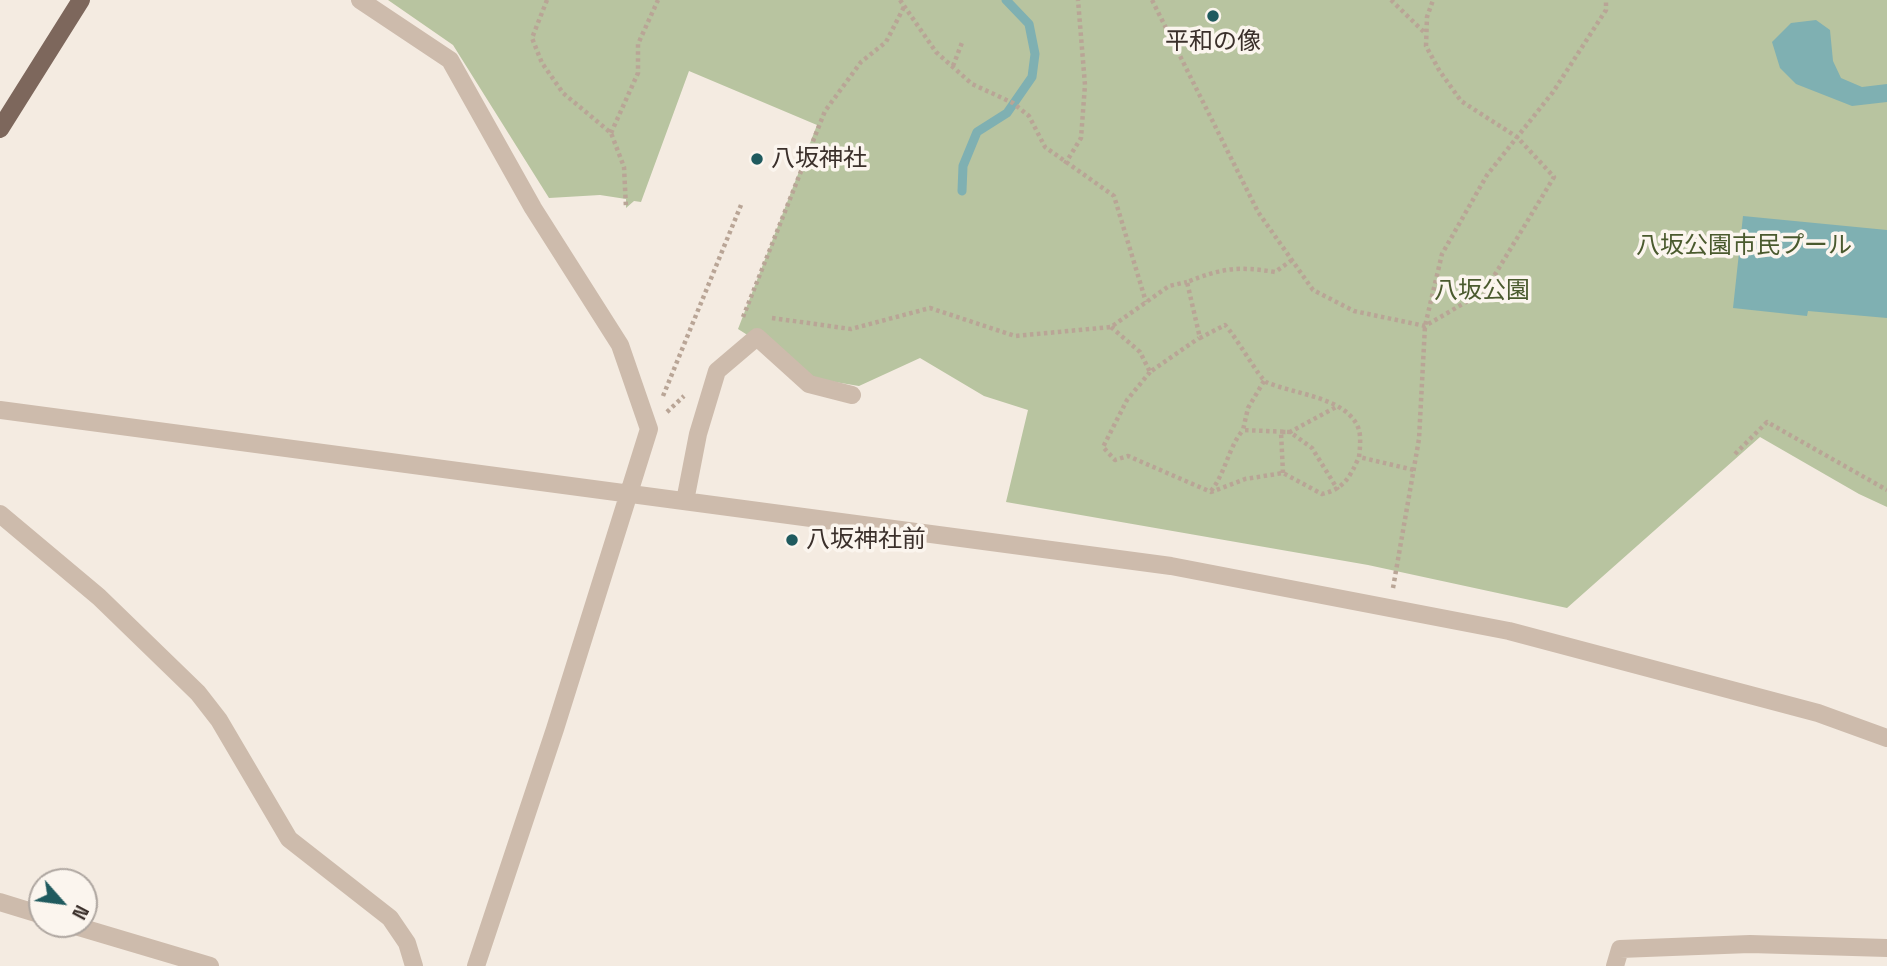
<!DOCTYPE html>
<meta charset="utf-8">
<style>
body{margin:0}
#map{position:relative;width:1887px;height:966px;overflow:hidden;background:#f4ebe1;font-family:"Space Grotesk",sans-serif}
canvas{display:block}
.north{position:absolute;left:28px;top:868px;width:70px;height:70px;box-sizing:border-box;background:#fbf5ee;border:2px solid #aea6a0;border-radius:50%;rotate:118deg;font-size:19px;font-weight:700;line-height:28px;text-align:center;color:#3b302b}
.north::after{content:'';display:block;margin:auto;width:24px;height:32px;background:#1f5a5e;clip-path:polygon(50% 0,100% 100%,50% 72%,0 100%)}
</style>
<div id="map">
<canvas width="1887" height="966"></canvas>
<div class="north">N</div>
</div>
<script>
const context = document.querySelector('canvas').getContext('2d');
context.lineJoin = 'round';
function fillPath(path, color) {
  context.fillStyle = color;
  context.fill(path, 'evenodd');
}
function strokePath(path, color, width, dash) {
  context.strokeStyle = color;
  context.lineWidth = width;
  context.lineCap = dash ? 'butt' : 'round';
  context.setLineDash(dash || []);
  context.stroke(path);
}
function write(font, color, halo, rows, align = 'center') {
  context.font = font + ' "Space Grotesk","Noto Sans JP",sans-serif';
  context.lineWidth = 7;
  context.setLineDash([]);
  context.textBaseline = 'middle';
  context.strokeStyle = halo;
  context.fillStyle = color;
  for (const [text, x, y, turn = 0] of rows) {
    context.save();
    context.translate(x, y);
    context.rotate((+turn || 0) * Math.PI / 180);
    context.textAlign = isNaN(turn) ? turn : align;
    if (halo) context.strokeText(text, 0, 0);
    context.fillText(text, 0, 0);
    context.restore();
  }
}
const green = new Path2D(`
 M388,0H1887V507L1859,494L1760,437L1567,608L1368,565L1006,502L1028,410L984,396L920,358L859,386L817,379L738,329L817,125L689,71L641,202L634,201L626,208V199L600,195L549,198L453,45Z`);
const water = new Path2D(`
 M1816,20L1830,30L1833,61L1841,78L1862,87L1887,84V102L1852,106L1796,84L1780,68L1772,42L1791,23Z
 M1743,216L1887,230V318L1808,311L1807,316L1733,308Z`);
const stream = new Path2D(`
 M962,191L963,166L977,132L1007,113L1032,77L1035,54L1029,24L1006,0`);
const path = new Path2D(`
 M547,0L532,38L542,63L563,93L611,133L624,167L626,208
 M900,0L936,52L972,84L1013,103L1029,116L1045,147L1114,196L1146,302
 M1152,0L1258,212L1313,290L1354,311L1425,326L1485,291L1554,177L1517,137L1461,101L1439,70L1426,46L1427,17L1433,0
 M1391,0L1426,34
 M953,66L963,40
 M611,133L638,73V44L658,0
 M1065,164L1081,138L1085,85L1078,0
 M1292,260L1275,272C1238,266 1222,268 1187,282L1200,338L1225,325C1235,335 1260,379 1266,382C1292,394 1349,397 1359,430C1361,438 1360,448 1359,457L1414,470
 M743,317L825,111L861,62L886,42L905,5
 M772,318L851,329L930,308L1015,336L1111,327L1169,286L1187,282
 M1111,327L1140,352L1150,372L1199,338
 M1150,372L1127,400L1103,447L1115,460L1128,456L1211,492L1245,479L1283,473L1322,494C1344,489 1350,477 1359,457
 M1264,381L1248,408L1243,430L1290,432L1312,448L1338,490
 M663,396L741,205
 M667,412L684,396
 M1735,454L1767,422L1887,490
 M1283,473L1281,432H1290L1336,407
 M1211,491C1226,472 1228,448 1243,430
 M1393,588L1419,439L1425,326L1442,254L1487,175L1553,92L1606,10V0`);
const minor = new Path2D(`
 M360,0L450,60L533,208L620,345L649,429L555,729L476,966
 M0,410L1171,566L1509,631L1818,713L1887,738
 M685,501L698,434L717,371L757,337L809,384L852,395
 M0,514L99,597L198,693L219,720L289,839L390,918L407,943L414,966
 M0,902L42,915
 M69,924L210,966
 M1615,966L1620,949L1750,944L1887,948`);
const major = new Path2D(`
 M0,129L81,0`);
const markers = [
 [1213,16,7,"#1f5a5e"],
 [757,159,7,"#1f5a5e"],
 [792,540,7,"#1f5a5e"]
];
const poiNames = [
 ["平和の像",1213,42,"center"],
 ["八坂神社",771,159],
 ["八坂神社前",806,540]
];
const parkNames = [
 ["八坂公園市民プール",1744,246],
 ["八坂公園",1482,291]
];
fillPath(green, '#b8c4a0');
fillPath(water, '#7fb0b2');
strokePath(stream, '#7fb0b2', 9);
strokePath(path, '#b9a596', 4.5, [3.5, 3.5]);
strokePath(minor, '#cdbbac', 18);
strokePath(major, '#7d675c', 18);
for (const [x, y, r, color] of markers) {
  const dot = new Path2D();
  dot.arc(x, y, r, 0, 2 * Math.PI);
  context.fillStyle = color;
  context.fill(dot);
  strokePath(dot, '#fbf5ee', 2.5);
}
write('24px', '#3b302b', '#fbf5ee', poiNames, 'left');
write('24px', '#4a5a2e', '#fbf5ee', parkNames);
</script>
